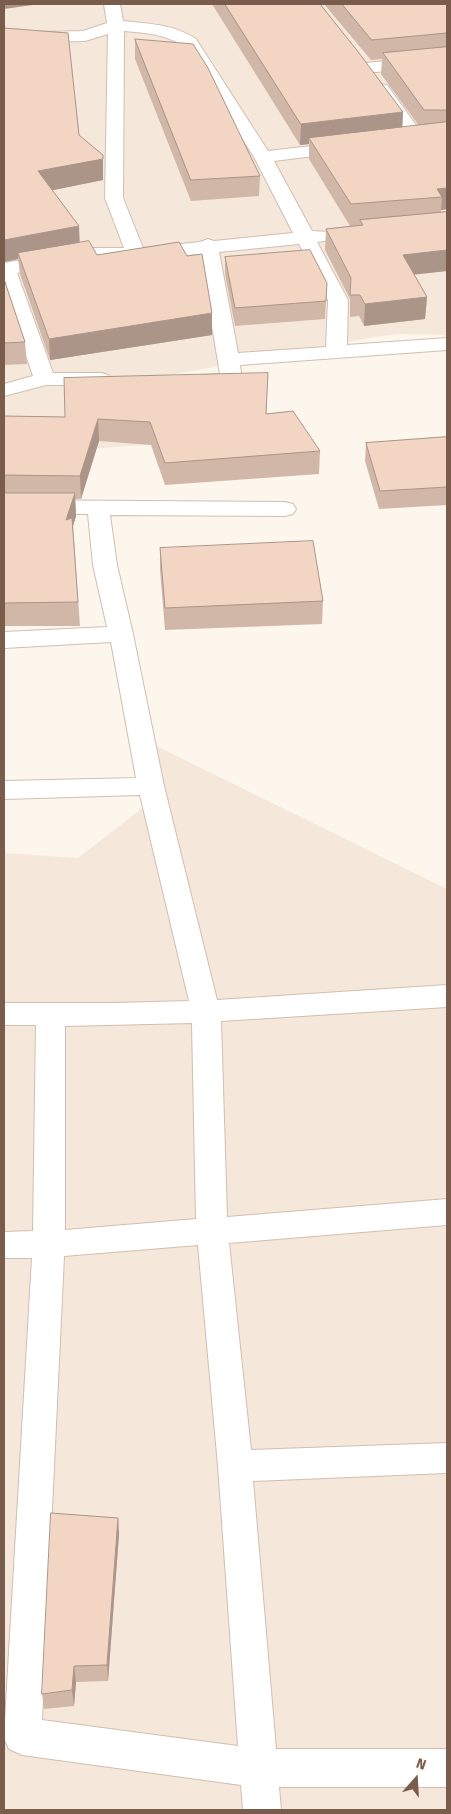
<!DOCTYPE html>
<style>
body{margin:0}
#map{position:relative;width:451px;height:1814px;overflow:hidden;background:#fdf6ec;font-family:"Fira Sans",sans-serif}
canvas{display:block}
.frame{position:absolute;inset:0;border:5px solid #7a5c4d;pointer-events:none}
.north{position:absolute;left:391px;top:1754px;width:50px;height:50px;-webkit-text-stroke:4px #fffaf3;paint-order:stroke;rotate:19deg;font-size:14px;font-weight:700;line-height:20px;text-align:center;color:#7a5c4d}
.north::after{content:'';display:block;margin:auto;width:18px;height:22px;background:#7a5c4d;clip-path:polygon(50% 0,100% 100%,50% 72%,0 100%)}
</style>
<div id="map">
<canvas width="451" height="1814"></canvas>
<div class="frame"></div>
<div class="north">N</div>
</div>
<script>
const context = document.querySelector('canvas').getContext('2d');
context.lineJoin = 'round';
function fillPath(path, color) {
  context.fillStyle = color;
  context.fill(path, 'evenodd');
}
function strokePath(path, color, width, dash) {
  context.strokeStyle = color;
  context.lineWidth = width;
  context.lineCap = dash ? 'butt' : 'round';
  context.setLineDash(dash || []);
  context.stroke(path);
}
const residential = new Path2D(`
 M4,4H447V335L398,334L375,337L154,378L172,443L4,455Z
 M130,733L447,889V1810H4V853L78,858L163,792Z`);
const minor = new Path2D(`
 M104,4H120L123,21C150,24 173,24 196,39L268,151L346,142L352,143L355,147L352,151L346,152L274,161L312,231L330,232L333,236L330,240L317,242L348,300L347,345L447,338V350L240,365L242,380L239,384L232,386L194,384L191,380L194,376L220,374L200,254L136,260H91L17,273L53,373H101L108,375L111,379L108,383L101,385H46L4,396V384L33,376L4,291V263L91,248H124L105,198L108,34L85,41L4,43V33L83,31L107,23ZM124,31C146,33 165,34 184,46L254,157L293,233L214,241L208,239L200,242L143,248L123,198ZM299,244L328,300L326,347L238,353L219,252Z
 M447,55V65L366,73L360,72L357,68L360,64L366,63Z
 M381,84L387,85L423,135L426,139L423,143L417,144L411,143L372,89L375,85Z
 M4,500L285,502L293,504L296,509L293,514L285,516L110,515L117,565L133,634L164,786L217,1000L447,985V1007L221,1021L227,1217L447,1199V1225L229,1243L251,1450L447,1443V1473L253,1481L276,1749H447V1787H279L281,1810H243L241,1785L22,1755L9,1749L4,1738L32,1258H4V1232L33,1231L36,1025H4V1003H115L189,1001L140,795L4,799V781L136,778L111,642L4,648V632L107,627L93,565L88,514H4ZM192,1023L196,1219L65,1230V1026ZM198,1245L218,1466L238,1746L42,1720L64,1256Z`);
const wall = new Path2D(`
 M212,4H320L403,112L402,128L419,126L381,74L382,59L371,60L324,4H447V209L441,210V213L447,212V271L414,274L427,297L425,319L364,326L359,316L350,317V299L325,250L326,229L350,226L309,159V144L300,145Z
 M135,39L260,176L259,196L191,201L135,59Z
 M79,135L103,180L52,190L79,243L212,335L50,360L20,274L18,259L4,262Z
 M225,257L327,283L325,319L235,326L225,274Z
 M4,279L25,342L27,364L4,365Z
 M267,395L266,414L320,451L319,474L165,485L151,445L99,441L81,499H75L76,516L73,526L80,626H4V416L65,417Z
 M447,437V505L379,509L365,461L366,443Z
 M160,548L323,601L322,624L165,630L160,570Z
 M118,1518L119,1534L108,1681L76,1682L74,1706L44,1709L42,1694Z`);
const shadedWall = new Path2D(`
 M4,4H40L4,9Z
 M403,112L402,134L309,138V144L300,145L301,124Z
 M103,155V180L39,193L38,171Z
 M447,188V209L441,210L442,197L437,189Z
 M79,226L80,248L18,253V259L4,262V240Z
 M447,250V271L402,276L403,255Z
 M427,297L425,319L364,326L365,304Z
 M212,313V335L50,360L49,339Z
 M98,419L99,441L81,499L80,476Z
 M75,493L76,516L68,543L66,520Z
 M118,1518L119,1534L108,1681L107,1665Z
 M74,1666L76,1682L74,1706L72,1690Z`);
const building = new Path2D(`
 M225,4H320L359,53L403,112L301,124Z
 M342,4H447V33L372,40Z
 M4,28L68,33L79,135L103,155V159L38,171L79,226L4,240Z
 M135,39L193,44L208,68L260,176L191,180Z
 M447,47V110H424L383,53Z
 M447,122V188L437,189L442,197L351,204L309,138Z
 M447,212V250L403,255L427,297L365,304L360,295H350L351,278L326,229L363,225L360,220Z
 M89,241L97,255L179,242L187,256L202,254L212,313L49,339L18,253Z
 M310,250L327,283L326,301L235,308L225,257Z
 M4,279L25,342L4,343Z
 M268,373L266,414L293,411L320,451L165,463L150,422L98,419L80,476L4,475V416L65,417L64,378Z
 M447,437V487L380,491L366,443Z
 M4,493H75L66,520L72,518L78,602L4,603Z
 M313,541L323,601L165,608L160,548Z
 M51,1513L118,1518L107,1665L74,1666L72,1690L42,1694Z`);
fillPath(residential, '#f5e8da');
strokePath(minor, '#d1beb0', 2);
fillPath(minor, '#fff');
fillPath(wall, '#d1b7a8');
fillPath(shadedWall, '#aa9588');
fillPath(building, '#f3d5c3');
strokePath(building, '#aa9588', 1);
</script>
